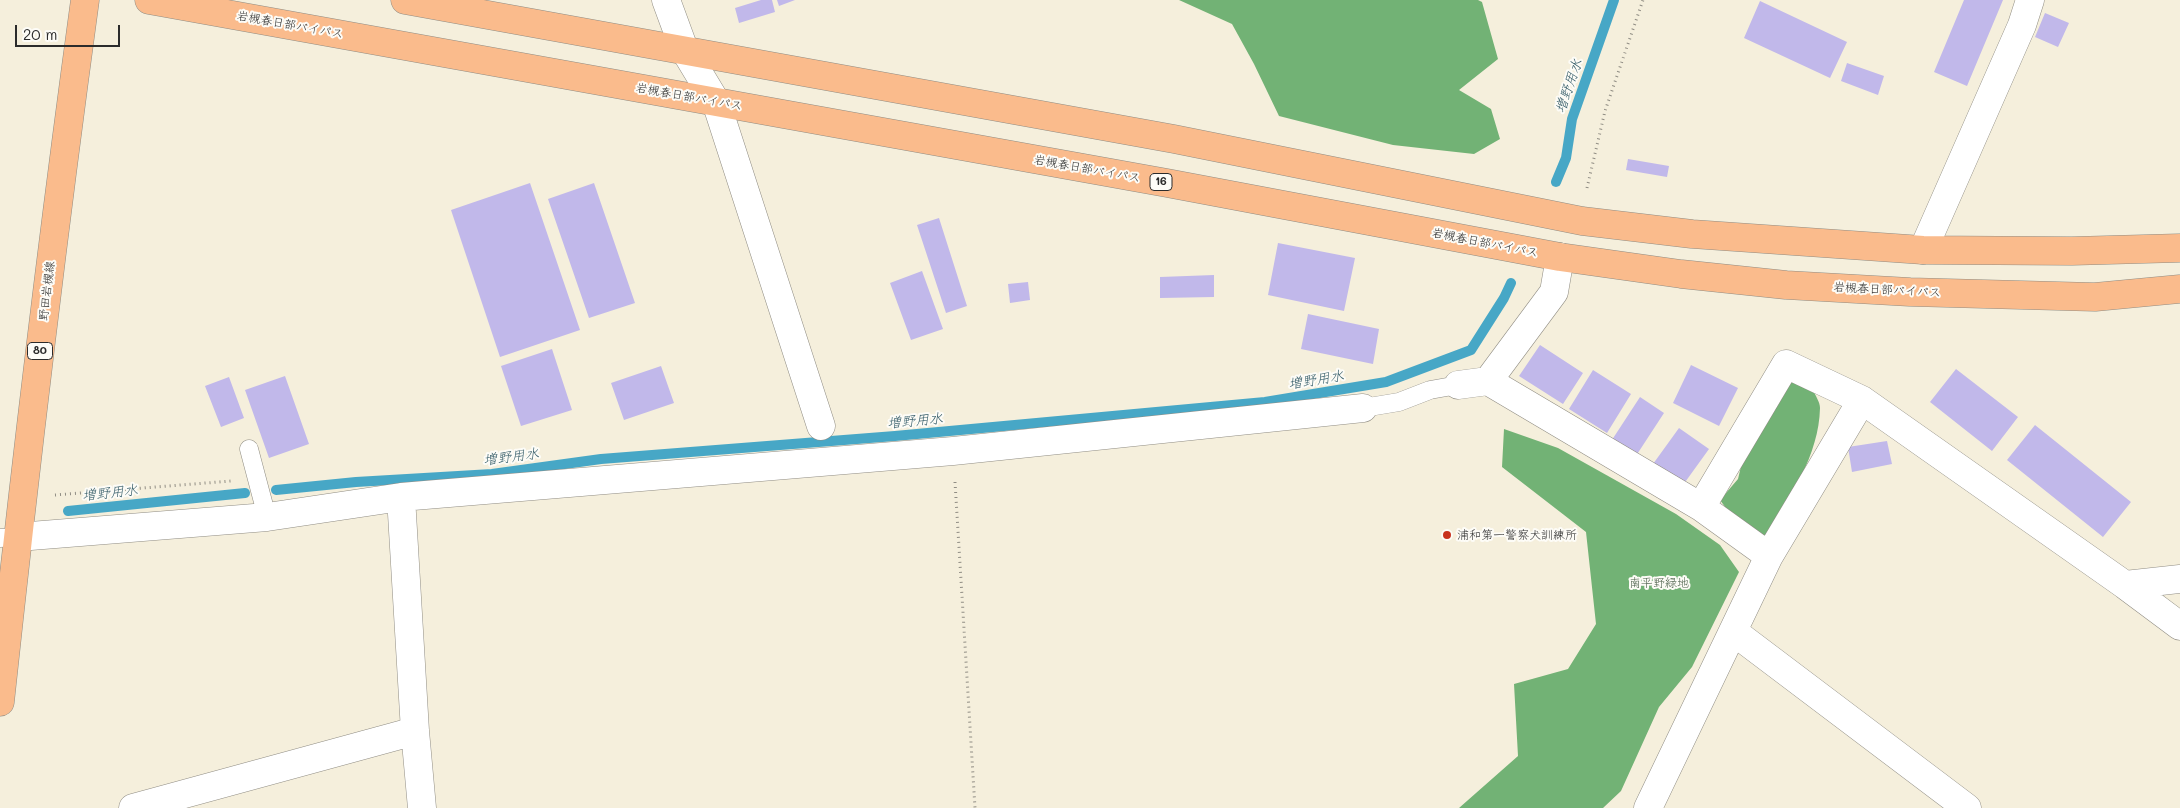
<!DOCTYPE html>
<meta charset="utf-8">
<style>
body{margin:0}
#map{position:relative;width:2180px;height:808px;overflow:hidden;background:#f5efdc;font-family:Mali,sans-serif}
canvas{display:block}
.scale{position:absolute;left:15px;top:25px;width:105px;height:22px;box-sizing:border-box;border:2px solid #2b2b2b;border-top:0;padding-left:6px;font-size:15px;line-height:18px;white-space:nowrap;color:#2b2b2b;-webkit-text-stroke:4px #fdfcf7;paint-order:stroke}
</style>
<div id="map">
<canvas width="2180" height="808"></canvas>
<div class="scale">20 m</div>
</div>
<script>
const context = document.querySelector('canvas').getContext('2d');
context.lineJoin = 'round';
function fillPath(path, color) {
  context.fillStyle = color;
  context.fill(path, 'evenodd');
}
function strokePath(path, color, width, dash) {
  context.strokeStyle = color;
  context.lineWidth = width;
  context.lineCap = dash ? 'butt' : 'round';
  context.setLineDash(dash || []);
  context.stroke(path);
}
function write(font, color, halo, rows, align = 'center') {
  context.font = font + ' Mali,"Klee One",sans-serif';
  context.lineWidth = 4;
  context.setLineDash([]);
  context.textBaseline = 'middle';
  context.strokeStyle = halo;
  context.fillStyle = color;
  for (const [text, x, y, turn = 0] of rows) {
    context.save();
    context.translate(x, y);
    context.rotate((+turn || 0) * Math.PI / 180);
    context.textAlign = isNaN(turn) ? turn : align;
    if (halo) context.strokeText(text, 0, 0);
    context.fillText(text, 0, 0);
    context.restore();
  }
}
const forest = new Path2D(`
 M1179,0H1478L1482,2L1498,59L1459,90L1491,109L1500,139L1474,154L1393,145L1279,116L1254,64L1232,24Z
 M1790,380L1813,390C1815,395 1820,402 1820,408C1819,455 1790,497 1767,537L1737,523L1720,500L1738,479L1743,458Z
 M1504,429L1558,448L1676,514L1720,545L1739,572L1692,667L1659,707L1621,791L1603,808H1459L1518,756L1514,684L1568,669L1596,624L1586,532L1502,467Z`);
const stream = new Path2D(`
 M1556,182L1566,158L1572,119L1614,0
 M276,490L356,482L492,474L601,459L895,436L1265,402L1386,382L1471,350L1504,298L1511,283
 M68,511L245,493`);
const building = new Path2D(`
 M761,0H772L775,12L739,23L735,8Z
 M777,0H795L779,6Z
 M1964,0H2003L1967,86L1934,72Z
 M1760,1L1847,42L1830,78L1744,38Z
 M2045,13L2069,23L2058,47L2035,37Z
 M1847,63L1884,76L1878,95L1841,81Z
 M1628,159L1669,166L1667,177L1626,170Z
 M530,183L580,330L500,357L451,210Z
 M594,183L635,303L589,318L548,199Z
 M939,218L967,306L946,313L917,225Z
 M1278,243L1355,258L1344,311L1268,295Z
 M922,271L943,329L911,340L890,283Z
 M1214,275V297L1160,298V277Z
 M1028,282L1030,300L1010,303L1008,284Z
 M1308,314L1379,329L1373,364L1301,349Z
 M1540,345L1583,373L1563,404L1519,376Z
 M552,349L572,410L521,426L501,366Z
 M1691,365L1738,388L1719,426L1673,403Z
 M661,366L674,403L624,420L611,383Z
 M1956,369L2018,417L1992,451L1930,402Z
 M1593,370L1631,394L1607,433L1569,409Z
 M285,376L309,444L269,458L245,390Z
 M229,377L244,418L221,427L205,386Z
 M1640,397L1664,413L1632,462L1608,446Z
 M2035,425L2131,502L2103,537L2007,460Z
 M1679,428L1709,449L1683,485L1653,464Z
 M1887,441L1892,464L1852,472L1848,447Z`);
const path = new Path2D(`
 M1587,188L1605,111L1643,0
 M955,482L975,808
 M55,495L231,481`);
const lane = new Path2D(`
 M1363,408L1399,402L1430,390L1458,385
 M249,449L267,517
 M0,538L18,537`);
const street = new Path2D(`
 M666,0L684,49L716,102L821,426
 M1923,250L2022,25L2030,0
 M1560,257L1554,292L1488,381L1701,507L1769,556
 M1458,385L1488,381
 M401,497L415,731L422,808
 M1701,507L1786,364L1862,400L2125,585L2180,626
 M18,537L267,517L401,497L953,451L1363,408
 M2125,585L2180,579
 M1734,632L1967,808
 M133,808L415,731
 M1648,808L1769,556L1862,400`);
const primary = new Path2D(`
 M0,702C25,468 53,234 85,0`);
const highway = new Path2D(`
 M149,0L1167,183L1560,257L1681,274L1786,285L1910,292L2095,297L2180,289
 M405,0L1174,139L1582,221L1692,234L1923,250L2072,251L2180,248`);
const markers = [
 [1447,535,5,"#c8321e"]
];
const shields = [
 [1161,182,22],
 [40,351,25]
];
const shieldNames = [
 ["16",1161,182],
 ["80",40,351]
];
const streetNames = [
 ["岩槻春日部バイパス",290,25,10],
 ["岩槻春日部バイパス",689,97,10],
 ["岩槻春日部バイパス",1087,169,10],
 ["岩槻春日部バイパス",1485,243,11],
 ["岩槻春日部バイパス",1887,290,3],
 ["野田岩槻線",47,291,-83]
];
const poiNames = [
 ["浦和第一警察犬訓練所",1457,535]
];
const parkNames = [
 ["南平野緑地",1659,583]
];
const waterNames = [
 ["増野用水",1569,86,-71],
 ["増野用水",1316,380,-9],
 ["増野用水",915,421,-5],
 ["増野用水",511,457,-7],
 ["増野用水",110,493,-6]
];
fillPath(forest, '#72b275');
strokePath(stream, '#47a7c6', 10);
fillPath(building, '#c1b8ea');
strokePath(lane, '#908d84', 19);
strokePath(street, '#908d84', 29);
strokePath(primary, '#908d84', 29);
strokePath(highway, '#908d84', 29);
strokePath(path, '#908d84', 3, [1, 4]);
strokePath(lane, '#fff', 18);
strokePath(street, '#fff', 28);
strokePath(primary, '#fabb8c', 28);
strokePath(highway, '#fabb8c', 28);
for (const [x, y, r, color] of markers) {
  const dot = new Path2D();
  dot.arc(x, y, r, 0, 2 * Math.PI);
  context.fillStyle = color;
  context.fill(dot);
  strokePath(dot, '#fdfcf7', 2);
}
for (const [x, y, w] of shields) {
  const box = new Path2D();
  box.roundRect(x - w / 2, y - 8.5, w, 17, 4);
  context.fillStyle = '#fdfcf7';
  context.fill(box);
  strokePath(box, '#2b2b2b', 1);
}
write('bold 11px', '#2b2b2b', null, shieldNames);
write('12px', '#2b2b2b', '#fdfcf7', streetNames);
write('12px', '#2b2b2b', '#fdfcf7', poiNames, 'left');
write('12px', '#485d47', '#fdfcf7', parkNames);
write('italic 14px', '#365d69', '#fdfcf7', waterNames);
</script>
